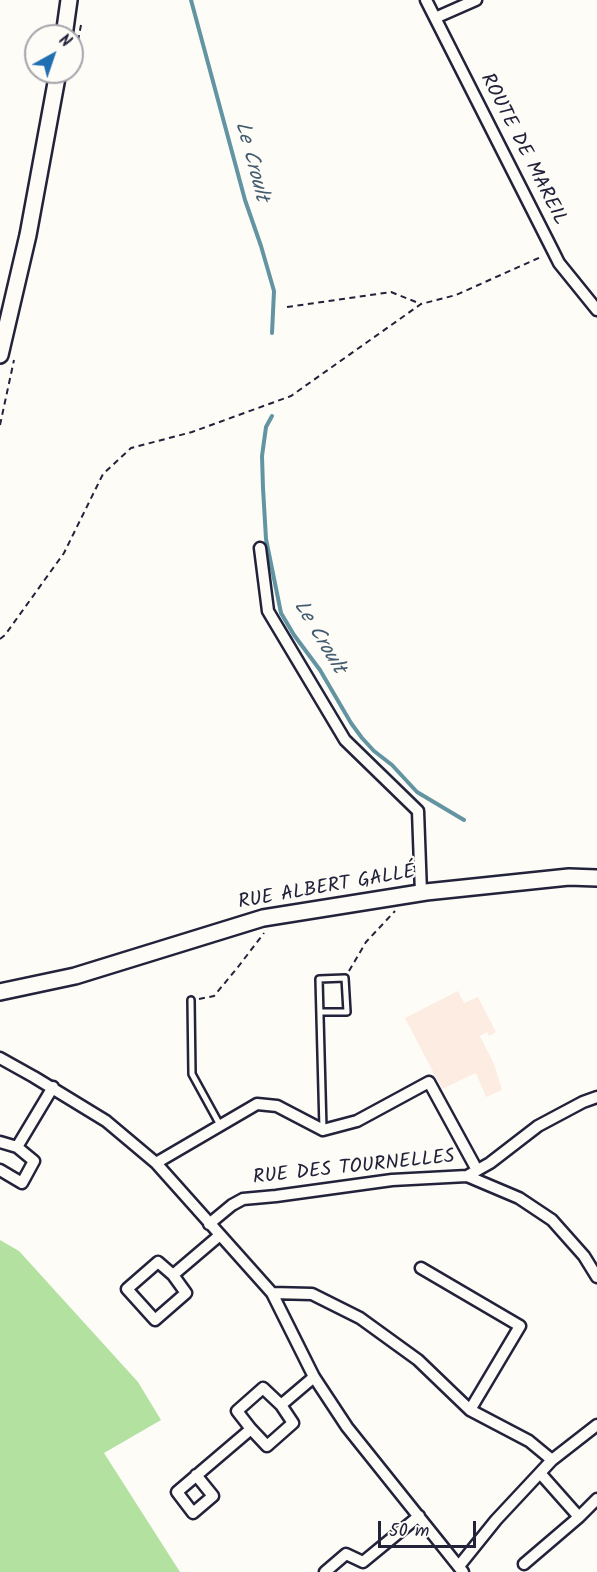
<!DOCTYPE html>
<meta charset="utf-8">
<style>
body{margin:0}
#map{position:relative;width:597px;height:1572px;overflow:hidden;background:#fdfcf7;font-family:Kalam,sans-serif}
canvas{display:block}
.north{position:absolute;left:24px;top:24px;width:60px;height:60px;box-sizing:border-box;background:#fdfcf7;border:2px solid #a5a5ac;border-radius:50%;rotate:40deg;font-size:16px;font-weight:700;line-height:24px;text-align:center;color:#22223b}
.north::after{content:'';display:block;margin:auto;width:21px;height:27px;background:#1f6fb2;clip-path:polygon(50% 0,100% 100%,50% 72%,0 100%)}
.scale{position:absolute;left:378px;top:1521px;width:98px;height:27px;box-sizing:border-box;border:3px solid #22223b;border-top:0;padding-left:8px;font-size:18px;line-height:21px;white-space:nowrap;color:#22223b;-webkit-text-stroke:4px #fdfcf7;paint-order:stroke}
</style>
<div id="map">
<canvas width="597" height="1572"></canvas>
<div class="north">N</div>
<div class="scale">50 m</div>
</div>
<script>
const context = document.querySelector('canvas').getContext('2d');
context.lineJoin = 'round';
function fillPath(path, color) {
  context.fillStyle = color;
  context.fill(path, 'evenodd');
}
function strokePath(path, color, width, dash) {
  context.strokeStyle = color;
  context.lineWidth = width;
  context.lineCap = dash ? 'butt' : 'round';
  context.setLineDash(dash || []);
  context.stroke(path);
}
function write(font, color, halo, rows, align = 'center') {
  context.font = font + ' Kalam,sans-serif';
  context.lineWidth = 4.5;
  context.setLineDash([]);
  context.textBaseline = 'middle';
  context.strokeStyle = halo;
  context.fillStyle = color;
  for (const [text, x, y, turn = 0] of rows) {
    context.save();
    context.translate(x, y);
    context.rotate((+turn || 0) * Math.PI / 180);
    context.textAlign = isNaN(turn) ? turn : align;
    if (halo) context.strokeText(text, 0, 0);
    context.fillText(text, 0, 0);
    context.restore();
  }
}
const built = new Path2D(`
 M458,991L464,1003L478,997L496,1032L489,1036L487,1032L480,1036L494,1064L502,1090L486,1097L476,1073L442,1089L405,1018Z`);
const green = new Path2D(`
 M0,1240L19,1251L138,1382L161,1420L104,1453L180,1572H0Z`);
const stream = new Path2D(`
 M191,0L245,200L261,246L274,291L272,333
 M272,416L266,427L262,456L263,488L266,539L281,613L294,635L320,670L351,723L362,738L374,751L392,765L417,792L464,820`);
const path = new Path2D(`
 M72,72L81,25
 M287,307L391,292L421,304
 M0,425L14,360
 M0,639L5,635L64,553L103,474L131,448L192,432L291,396L421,304L456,295L543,256
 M349,971L366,942L395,911
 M199,999L214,996L238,967L264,933`);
const lane = new Path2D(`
 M191,1000L192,1074L220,1125
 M320,1012H347L345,978L319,979L323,1129`);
const street = new Path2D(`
 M426,0L553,251L559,263L597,310
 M435,18L476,0
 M260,548L268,611L345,740L418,811L421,893
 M0,1058L34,1077L106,1121L156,1163L272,1293L314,1377L347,1427L463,1572
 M0,1142L17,1147L34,1161L22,1183L0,1170
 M17,1147L53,1087
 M156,1163L257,1104L277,1106L323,1130L357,1121L429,1082L477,1170
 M467,1176L519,1198L552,1220L584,1256L597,1277
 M209,1224L232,1205L243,1199L276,1196L392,1180L467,1176L490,1163L538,1126L583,1102L597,1097
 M421,1268L520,1326L470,1410
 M173,1275L186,1293L155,1320L127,1289L158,1262L173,1275L220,1235
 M272,1293L312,1294L360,1318L418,1360L470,1410L529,1441L552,1460
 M251,1429L267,1446L293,1423L281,1405
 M540,1473L579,1517L597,1499
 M196,1475L213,1496L193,1513L177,1492L251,1429L237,1411L263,1388L281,1405L314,1377
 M524,1564L579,1517
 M459,1566L496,1520L552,1460L597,1425
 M325,1572L346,1554L363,1562L419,1516`);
const secondary = new Path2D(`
 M64,36L69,0
 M0,355L28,235L58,72
 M0,992L75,976L263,918L426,892L569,877L597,878`);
const streetNames = [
 ["ROUTE DE MAREIL",522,150,63],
 ["RUE ALBERT GALLÉ",327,889,-10],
 ["RUE DES TOURNELLES",354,1169,-6]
];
const waterNames = [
 ["Le Croult",250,162,75],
 ["Le Croult",318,638,59]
];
fillPath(built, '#fdece1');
fillPath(green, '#b2e1a0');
strokePath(stream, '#6394a2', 4);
strokePath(lane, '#22223b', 10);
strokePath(street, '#22223b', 15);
strokePath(secondary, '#22223b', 20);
strokePath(path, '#22223b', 2, [6, 4.5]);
strokePath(lane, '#fdfcf7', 5);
strokePath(street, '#fdfcf7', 10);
strokePath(secondary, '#fdfcf7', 15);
write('20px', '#22223b', '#fdfcf7', streetNames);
write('italic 21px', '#435b6f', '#fdfcf7', waterNames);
</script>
